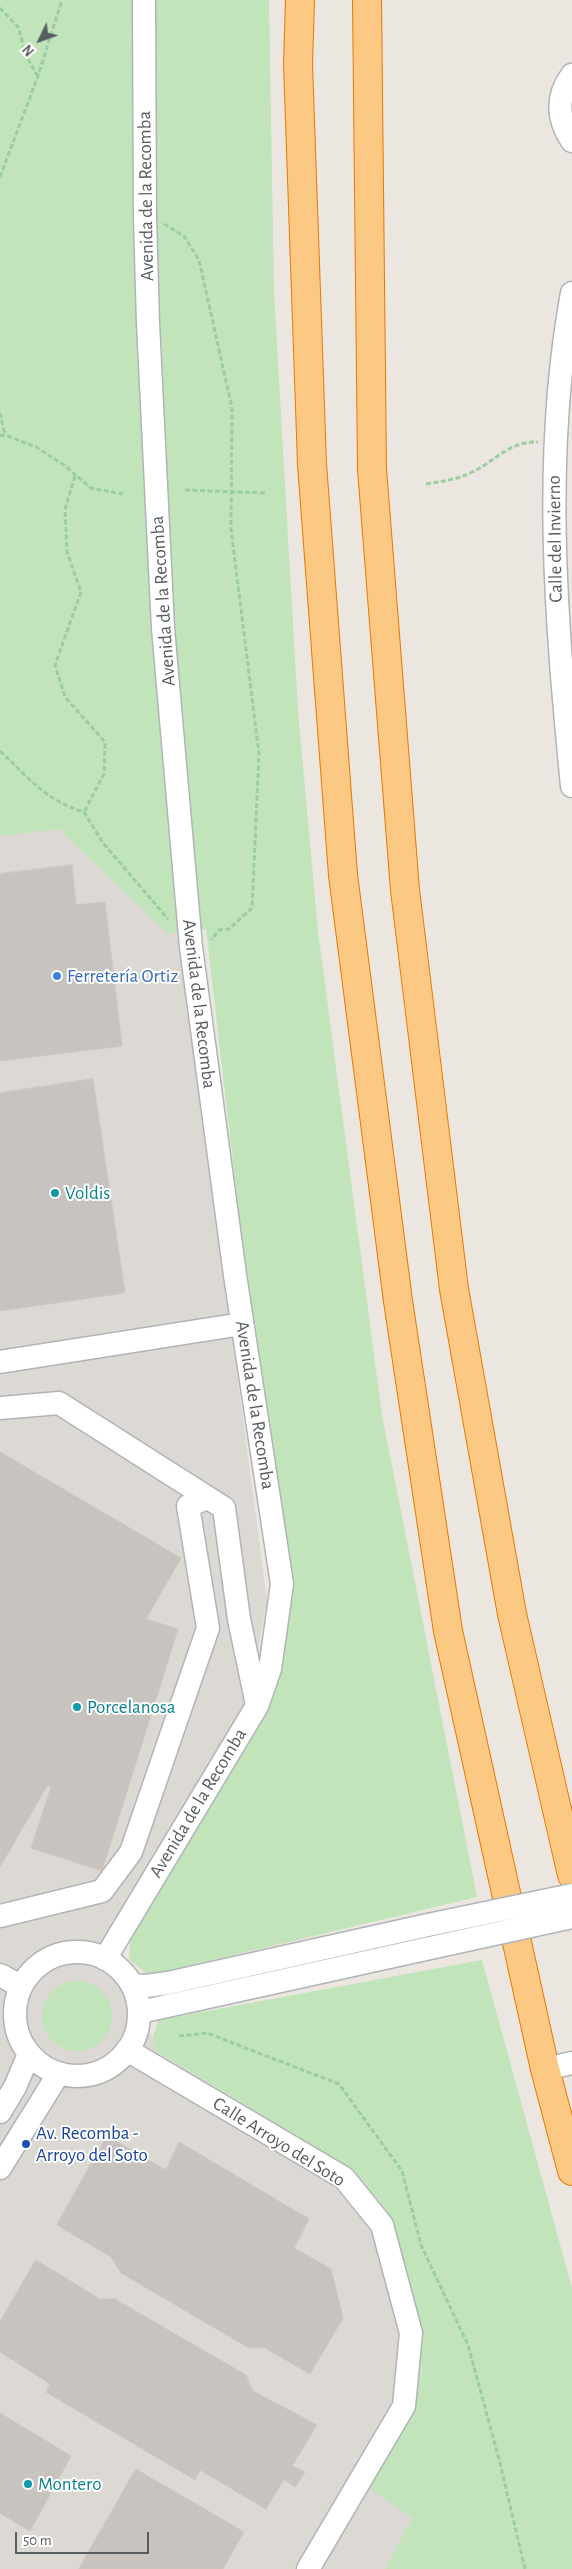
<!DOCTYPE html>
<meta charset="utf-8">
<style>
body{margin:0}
#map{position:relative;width:572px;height:2569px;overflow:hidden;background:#ebe6df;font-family:"Alegreya Sans",sans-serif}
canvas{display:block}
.north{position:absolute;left:15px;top:15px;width:50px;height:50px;-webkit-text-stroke:4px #fff;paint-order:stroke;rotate:228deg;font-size:14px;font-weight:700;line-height:20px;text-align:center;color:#585d60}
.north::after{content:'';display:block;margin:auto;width:18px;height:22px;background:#585d60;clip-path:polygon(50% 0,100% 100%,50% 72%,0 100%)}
.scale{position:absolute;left:15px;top:2532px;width:134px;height:22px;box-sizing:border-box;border:2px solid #585d60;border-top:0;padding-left:6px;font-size:15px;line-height:18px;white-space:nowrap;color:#585d60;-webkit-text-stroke:4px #fff;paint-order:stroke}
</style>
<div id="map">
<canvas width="572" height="2569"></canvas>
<div class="north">N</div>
<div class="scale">50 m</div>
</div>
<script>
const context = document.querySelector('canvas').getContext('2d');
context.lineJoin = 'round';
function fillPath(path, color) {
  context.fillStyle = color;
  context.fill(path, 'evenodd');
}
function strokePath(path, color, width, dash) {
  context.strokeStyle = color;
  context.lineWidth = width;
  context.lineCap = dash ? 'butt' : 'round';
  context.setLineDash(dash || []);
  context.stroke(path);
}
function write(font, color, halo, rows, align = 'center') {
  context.font = font + ' "Alegreya Sans",sans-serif';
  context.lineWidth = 4;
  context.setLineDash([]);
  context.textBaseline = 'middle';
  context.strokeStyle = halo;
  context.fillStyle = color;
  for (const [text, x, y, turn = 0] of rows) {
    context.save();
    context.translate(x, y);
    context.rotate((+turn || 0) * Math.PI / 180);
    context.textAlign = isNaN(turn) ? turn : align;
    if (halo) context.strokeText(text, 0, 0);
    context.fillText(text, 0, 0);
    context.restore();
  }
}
const industrial = new Path2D(`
 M59,828L168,934L179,933L267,1601L249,1696L113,1924L157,2052L347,2167L385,2206L407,2270L422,2370L413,2405L414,2518L385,2569H0V836Z`);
const green = new Path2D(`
 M0,0H269L274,293L298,711L318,931L382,1415L477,1897L167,1971L147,1974L129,1959L131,1936L287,1627L206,929L168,934L59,829L0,836Z
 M482,1960L572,2288V2569H385L413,2518L370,2489L413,2405L422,2370L407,2270L385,2206L347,2167L157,2052L152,2038L159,2020Z
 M42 2016a35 35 0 1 1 70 0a35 35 0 1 1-70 0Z`);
const building = new Path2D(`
 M72,865L76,905L105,902L122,1046L0,1061V874Z
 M93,1079L125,1293L0,1311V1093Z
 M0,1452L181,1558L146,1619L178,1629L102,1871L31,1848L51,1787L47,1786L0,1867Z
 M107,2136L166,2170L179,2142L309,2219L294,2248L331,2269L343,2318L310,2374L265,2348H249L121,2273L111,2257L57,2225Z
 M36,2260L100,2299H115L246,2375L253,2391L317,2425L292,2466L305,2472L295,2487L284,2479L266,2509L200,2470L195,2480L46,2392L50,2384L0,2352V2322Z
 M0,2413L71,2456L30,2531L0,2513Z
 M136,2469L244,2532L223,2569H79Z`);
const path = new Path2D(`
 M0,8L19,28L25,54L37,75
 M0,177L38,76L62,0
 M164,224L184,236L199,260L232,408L231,529L259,754L252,908L229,929L219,930L211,940
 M0,413L5,435
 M0,436L5,435L36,447L64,465L91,488L123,494
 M75,476L65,509L67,552L81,592L55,665L65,697L105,742L104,774L84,812
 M426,484C442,481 457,480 472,472C496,461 509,441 538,442
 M185,490L266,493
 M0,751C29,778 45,800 84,812L103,843L168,919
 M179,2036L207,2033L339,2084L402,2171L421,2245L468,2345L499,2459L525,2569`);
const minor = new Path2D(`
 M572,75C556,96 557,119 572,141
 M572,293C542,457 556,621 572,786
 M0,1362L242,1324
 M0,1408L59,1403L224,1508L239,1619L257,1705
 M0,1916L102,1891L131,1852L208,1628L188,1506L207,1498
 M15 2014a62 62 0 1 1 124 0a62 62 0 1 1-124 0Z
 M105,1959L257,1706L270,1669L282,1584L235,1275L191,947L163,628L148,323L145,217L144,0
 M0,1975L20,1986
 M132,1985L146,1986L168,1983L428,1925
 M140,2012L430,1948
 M127,2050L344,2178L382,2225L411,2333L404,2406L308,2569
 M545,2069L572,2063
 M0,2112L15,2087L29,2054
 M0,2168L59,2073`);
const highway = new Path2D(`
 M300,0L298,64L312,464L343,875L398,1301L448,1631L545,2069L572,2171
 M367,0L372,469L405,890L454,1289L512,1614L572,1875`);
const minorBridge = new Path2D(`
 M428,1925L572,1895
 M430,1948L572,1917`);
const markers = [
 [57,976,5,"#3f7fe0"],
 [55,1193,5,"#0f9aa8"],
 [77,1707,5,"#0f9aa8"],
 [26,2144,5,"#1a4fb4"],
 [28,2484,5,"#0f9aa8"]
];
const streetNames = [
 ["Avenida de la Recomba",146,196,-91],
 ["Calle del Invierno",555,539,-91],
 ["Avenida de la Recomba",163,601,-94],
 ["Avenida de la Recomba",199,1004,83],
 ["Avenida de la Recomba",255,1405,81],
 ["Avenida de la Recomba",198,1803,-59],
 ["Calle Arroyo del Soto",279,2142,32]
];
const shopNames = [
 ["Ferretería Ortiz",67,976]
];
const cultureNames = [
 ["Voldis",65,1193],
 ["Porcelanosa",87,1707],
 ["Montero",38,2484]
];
const transitNames = [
 ["Av. Recomba -",36,2133],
 ["Arroyo del Soto",36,2155]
];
fillPath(industrial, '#dcd8d4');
fillPath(green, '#c2e4bb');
fillPath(building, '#c8c3be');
strokePath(building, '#d0c7bd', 1);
strokePath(minor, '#b0b4b7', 25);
strokePath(highway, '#ea7701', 30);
strokePath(path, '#9ace9e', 3, [5, 2.5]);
strokePath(minor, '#fff', 22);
strokePath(highway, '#fcc985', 28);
strokePath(minorBridge, '#b0b4b7', 25, []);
strokePath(minorBridge, '#fff', 22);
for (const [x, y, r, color] of markers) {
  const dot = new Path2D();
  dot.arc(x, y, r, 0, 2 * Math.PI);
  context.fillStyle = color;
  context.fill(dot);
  strokePath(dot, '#fff', 2);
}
write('19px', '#585d60', '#fff', streetNames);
write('19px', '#366cbe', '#fff', shopNames, 'left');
write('19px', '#0d838f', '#fff', cultureNames, 'left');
write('19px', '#164399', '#fff', transitNames, 'left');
</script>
